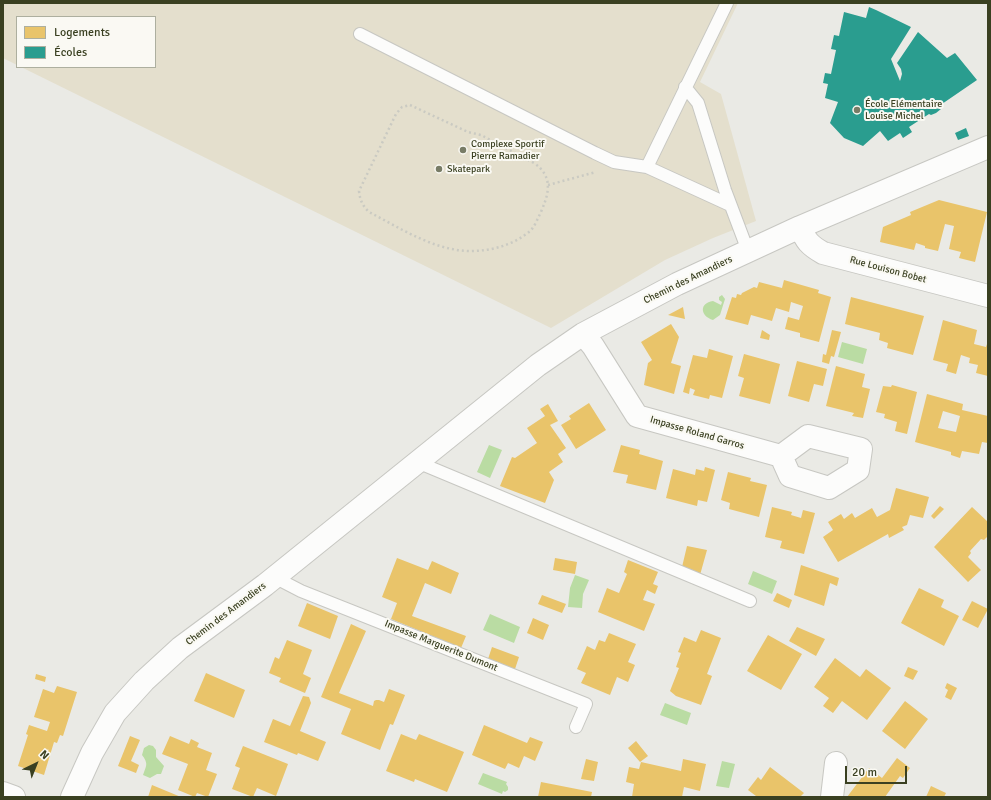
<!DOCTYPE html>
<meta charset="utf-8">
<style>
body{margin:0}
#map{position:relative;width:991px;height:800px;overflow:hidden;background:#eaeae5;font-family:Signika,sans-serif}
canvas{display:block}
.frame{position:absolute;inset:0;border:4px solid #3a4021;pointer-events:none}
.legend{position:absolute;left:16px;top:16px;width:140px;height:52px;box-sizing:border-box;background:#faf9f3;border:1px solid #adaf9f;margin:0;padding:5px 7px;list-style:none;font-size:12px;color:#3a4021}
.legend li{display:flex;align-items:center;gap:8px;height:20px}
.legend b{width:20px;border:1px solid #adaf9f}
.north{position:absolute;left:16px;top:744px;width:40px;height:40px;-webkit-text-stroke:3px #faf9f3;paint-order:stroke;rotate:43deg;font-size:11px;font-weight:700;line-height:16px;text-align:center;color:#3a4021}
.north::after{content:'';display:block;margin:auto;width:14px;height:18px;background:#3a4021;clip-path:polygon(50% 0,100% 100%,50% 72%,0 100%)}
.scale{position:absolute;left:845px;top:766px;width:62px;height:18px;box-sizing:border-box;border:2px solid #3a4021;border-top:0;padding-left:5px;font-size:12px;line-height:14px;white-space:nowrap;color:#3a4021;-webkit-text-stroke:3px #faf9f3;paint-order:stroke}
</style>
<div id="map">
<canvas width="991" height="800"></canvas>
<div class="frame"></div>
<ul class="legend">
<li><b style="height:11px;background:#e9c46a"></b>Logements</li>
<li><b style="height:11px;background:#2a9d8f"></b>Écoles</li>
</ul>
<div class="north">N</div>
<div class="scale">20 m</div>
</div>
<script>
const context = document.querySelector('canvas').getContext('2d');
context.lineJoin = 'round';
function fillPath(path, color) {
  context.fillStyle = color;
  context.fill(path, 'evenodd');
}
function strokePath(path, color, width, dash) {
  context.strokeStyle = color;
  context.lineWidth = width;
  context.lineCap = dash ? 'butt' : 'round';
  context.setLineDash(dash || []);
  context.stroke(path);
}
function write(font, color, halo, rows, align = 'center') {
  context.font = font + ' Signika,sans-serif';
  context.lineWidth = 4;
  context.setLineDash([]);
  context.textBaseline = 'middle';
  context.strokeStyle = halo;
  context.fillStyle = color;
  for (const [text, x, y, turn = 0] of rows) {
    context.save();
    context.translate(x, y);
    context.rotate((+turn || 0) * Math.PI / 180);
    context.textAlign = isNaN(turn) ? turn : align;
    if (halo) context.strokeText(text, 0, 0);
    context.fillText(text, 0, 0);
    context.restore();
  }
}
const green = new Path2D(`
 M3,3H738L700,82L721,94L756,221L713,238L665,260L551,328L21,67H155V17H17V65L3,58Z`);
const water = new Path2D(`
 M722,295L725,299L720,315L713,320C700,316 699,303 713,301L721,305L722,302L719,300V297Z
 M842,342L867,349L863,364L838,357Z
 M489,445L502,450L490,478L477,472Z
 M753,571L777,581L772,594L748,584Z
 M575,575L589,580L583,594L582,608L568,607L570,588Z
 M490,614L520,627L514,643L483,630Z
 M665,703L691,713L687,725L660,715Z
 M149,745L153,746L156,750V757L164,766L161,774H157L150,778L143,775C146,766 149,764 142,755L144,748Z
 M722,761L735,764L729,788L716,786Z
 M483,773L507,782L506,784L508,787V790L505,792L503,791L502,794L478,784Z`);
const homes = new Path2D(`
 M939,200L987,212L975,262L959,258L961,252L949,249L954,226L945,224L938,251L925,248V246L916,243L914,250L880,242L883,227L911,215L910,212Z
 M784,280L819,290L818,293L831,297L819,342L800,337V333L785,329L788,317L799,320L803,306L791,302L789,312L776,308L772,321L751,315L748,325L725,319L732,297L736,298L737,294L741,295L742,293L754,287L757,288L759,282L782,288Z
 M851,297L924,316L913,355L887,348L888,343L879,340L880,333L845,324Z
 M683,307L685,319L668,315Z
 M943,320L977,330L974,344L986,347L988,341V376L976,373L978,365L969,363L970,358L961,355L956,374L946,371L948,364L933,360Z
 M671,324L679,337L671,363L681,366L674,394L644,385L648,363L652,360L641,342Z
 M762,330L770,335L769,340L760,338Z
 M832,330L841,332L834,357L831,356L829,364L822,362L823,354L826,355Z
 M709,349L733,356L722,398L710,395L709,399L693,395L695,390L690,388L689,394L683,392L693,355L707,358Z
 M744,354L780,364L770,404L739,396L744,378L738,376Z
 M797,361L827,369L823,386L814,384L809,402L788,396Z
 M836,366L865,374L862,387L870,389L863,418L852,416L854,413L826,406Z
 M892,385L917,392L907,434L895,431L897,422L884,418L885,414L876,412L883,386L891,387Z
 M927,394L963,404L962,410L988,416V443L982,442L979,454L962,451L960,458L951,455V452L915,442ZM943,411L960,416L956,432L938,428Z
 M589,403L606,430L576,449L561,425L571,419L569,416Z
 M548,404L558,421L550,425L566,448L558,454L563,462L549,472L554,480L545,503L500,486L512,457L515,458L537,443L527,428L545,416L540,409Z
 M621,445L640,450L639,454L663,461L656,490L626,483L628,475L613,472Z
 M705,467L715,470L707,502L698,500L697,506L666,498L673,469L695,475L696,469L704,471Z
 M728,472L751,478L750,481L767,485L759,517L729,509L730,503L721,500Z
 M896,488L929,497L923,518L910,515L907,525L902,527L904,530L889,538L888,534L838,562L823,537L833,530L828,522L841,514L844,519L852,513L855,518L872,508L877,517L890,510Z
 M940,506L944,509L934,519L931,516Z
 M772,507L792,512L791,515L801,518L803,510L815,513L804,554L780,548L782,541L765,537Z
 M972,507L988,522V536L984,540L981,539L970,551L971,553L968,557L981,570L968,582L934,547Z
 M687,546L707,550L700,575L682,567Z
 M397,558L428,570L432,561L459,573L451,594L425,583L412,616L466,636L461,648L391,619L397,603L382,597Z
 M555,558L577,562L575,574L553,570Z
 M628,560L658,572L653,584L658,586L655,594L647,590L643,600L655,604L644,631L598,612L607,588L619,593L627,574L624,572Z
 M801,565L839,578L837,586L830,583L824,606L794,595Z
 M919,588L944,600L941,607L959,616L944,646L901,623Z
 M777,593L792,600L789,608L773,601Z
 M542,595L566,604L562,613L538,604Z
 M972,601L988,609L978,628L962,620Z
 M307,603L338,616L330,639L298,626Z
 M533,618L549,625L543,640L527,633Z
 M351,624L366,631L339,693L373,706L374,701L376,700H379L384,702L389,689L405,695L393,725L390,724L380,750L341,734L351,709L321,697Z
 M797,627L825,639L816,656L789,641Z
 M701,630L721,638L707,674L712,676L701,705L676,696L670,691L679,668L676,667L681,653L678,652L684,637L696,642Z
 M609,633L636,644L628,662L635,665L628,682L617,677L610,695L581,683L586,673L577,669L587,646L595,650L599,640L605,642Z
 M768,635L802,654L781,690L747,671Z
 M287,640L312,650L303,674L311,678L305,693L279,682L281,678L269,673L275,657L279,659Z
 M492,647L519,657L515,669L488,659Z
 M835,658L860,677L866,669L891,688L867,720L842,701L833,713L823,706L829,698L814,687Z
 M908,667L918,671L913,680L904,676Z
 M206,673L245,690L234,718L194,701Z
 M36,674L46,677L45,682L35,679Z
 M947,683L957,688L951,700L945,697L948,690L945,688Z
 M57,686L77,692L63,736L60,735L57,743L54,742L44,775L18,766L28,735L26,734L29,725L47,731L50,722L34,717L43,689L54,693Z
 M303,696L309,697L311,703L300,731L326,742L318,761L298,753L297,755L264,742L273,719L290,726Z
 M905,701L928,719L905,749L882,731Z
 M484,725L527,743L530,737L543,742L535,761L524,756L519,768L508,763L505,769L472,755Z
 M401,734L416,740L419,734L464,752L447,792L415,779L414,782L386,771Z
 M130,736L140,740L131,761L139,765L136,773L118,766Z
 M170,736L189,744L191,739L199,743L197,747L212,753L206,770L217,774L208,797L197,793L195,797L178,790L188,764L162,754Z
 M636,741L648,756L640,762L628,748Z
 M243,746L288,764L276,796L257,788L253,797L232,789L240,768L235,766Z
 M897,758L910,768L903,778L900,776L885,797H847L869,768L882,778Z
 M586,759L598,762L594,781L581,779Z
 M683,759L706,764L700,791L684,787L682,797H632L634,784L626,782L629,767L639,769L641,762L681,771Z
 M770,767L804,793L800,797H755L756,796L748,790L758,777L761,780Z
 M541,782L592,792L591,797H538Z
 M152,785L181,797H148Z
 M931,786L946,793L944,797H926Z`);
const schools = new Path2D(`
 M869,7L876,10L911,27L891,59L900,81L902,74L901,69L897,63L918,32L947,58L955,53L977,80L939,106L941,109L936,113L931,115L929,114L909,127L912,132L903,138L900,133L888,141L880,131L863,146L844,138L830,123L838,102L825,98L828,84L823,83L825,73L831,74L836,50L831,49L834,35L839,36L844,12L866,18Z
 M966,128L969,136L958,140L955,133Z`);
const path = new Path2D(`
 M410,105L468,132L481,135L534,163C554,177 549,194 540,214C537,220 534,228 529,232C511,246 491,251 469,251C433,250 400,228 369,212C362,205 360,200 359,191L396,114L402,107Z
 M548,185L596,172`);
const lane = new Path2D(`
 M360,34L595,153L614,162L647,167L730,205
 M685,87L698,103L725,190L748,251
 M647,167L727,3
 M417,462L750,601
 M274,577L301,591L586,704L576,727`);
const street = new Path2D(`
 M800,227C806,241 809,245 823,253L988,296
 M583,334L593,346L637,416L781,456L808,436L861,449L858,470L829,488L790,476L781,456
 M3,793L14,797
 M72,797L92,753L115,713L144,681L180,648L265,585L538,365L583,334L677,284L800,227L988,147
 M832,797L836,763`);
const markers = [
 [857,110,4,"#787c66"],
 [463,150,4,"#787c66"],
 [439,169,4,"#787c66"]
];
const poiNames = [
 ["École Elémentaire",865,104],
 ["Louise Michel",865,116],
 ["Complexe Sportif",471,144],
 ["Pierre Ramadier",471,156],
 ["Skatepark",447,169]
];
const streetNames = [
 ["Rue Louison Bobet",888,270,15],
 ["Chemin des Amandiers",688,280,-26],
 ["Impasse Roland Garros",697,433,16],
 ["Chemin des Amandiers",226,614,-37],
 ["Impasse Marguerite Dumont",441,646,22]
];
fillPath(green, '#e4dfcd');
fillPath(water, '#badca3');
fillPath(homes, '#e9c46a');
fillPath(schools, '#2a9d8f');
strokePath(lane, '#c7c7c2', 14);
strokePath(street, '#c7c7c2', 24);
strokePath(path, '#cacac2', 2.5, [2, 3]);
strokePath(lane, '#fcfcfb', 12);
strokePath(street, '#fcfcfb', 22);
for (const [x, y, r, color] of markers) {
  const dot = new Path2D();
  dot.arc(x, y, r, 0, 2 * Math.PI);
  context.fillStyle = color;
  context.fill(dot);
  strokePath(dot, '#faf9f3', 1.5);
}
write('10px', '#3a4021', '#faf9f3', poiNames, 'left');
write('10px', '#3a4021', '#faf9f3', streetNames);
</script>
